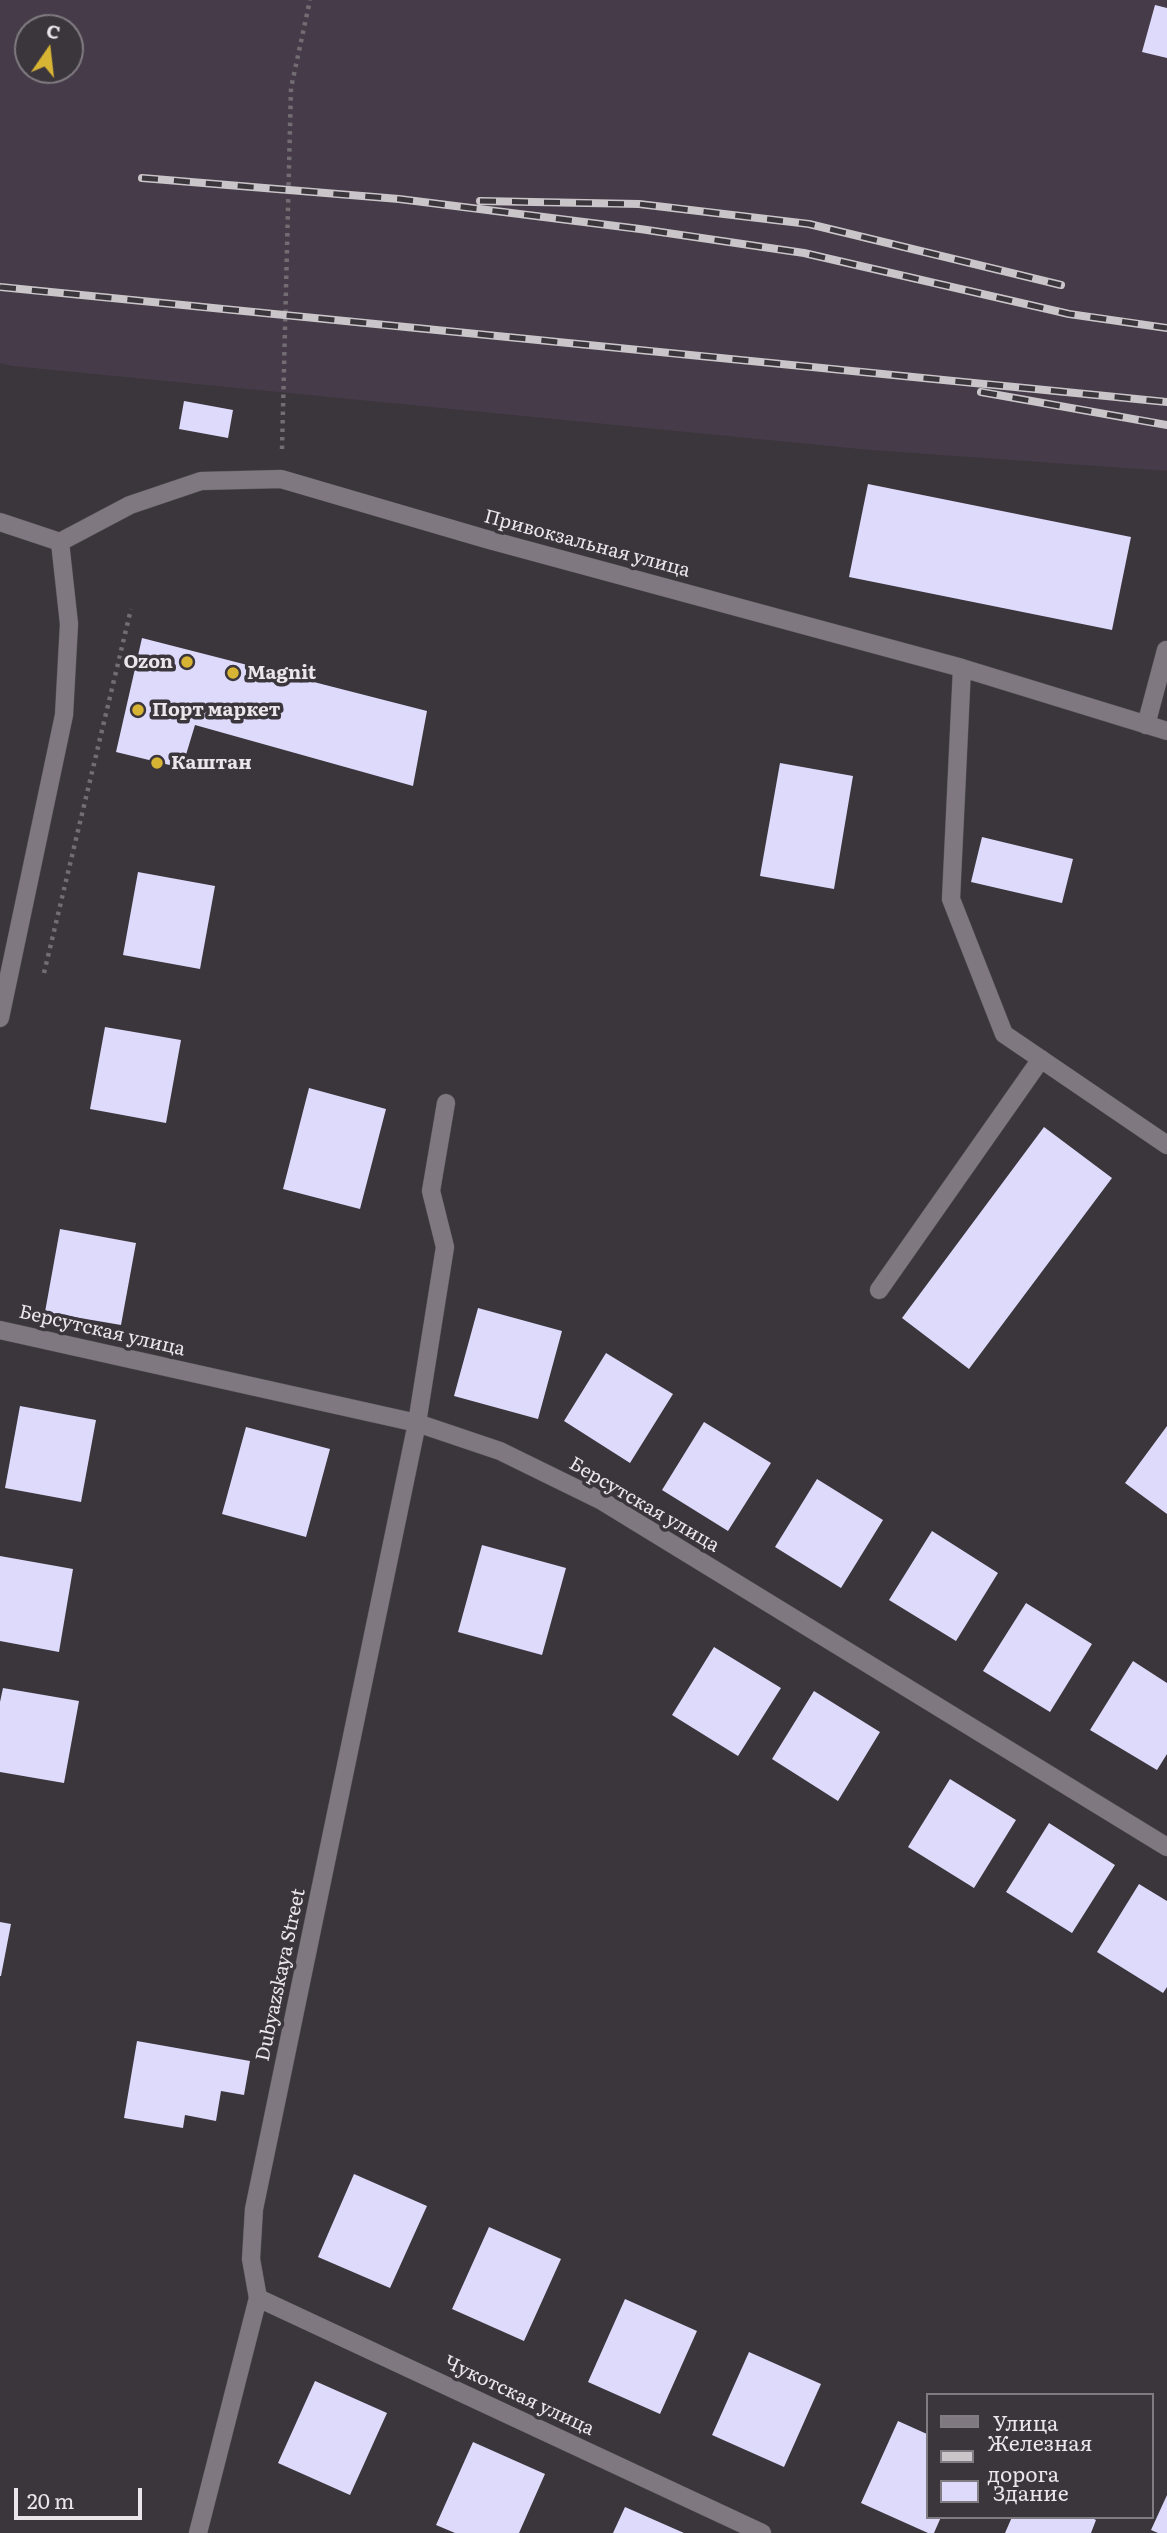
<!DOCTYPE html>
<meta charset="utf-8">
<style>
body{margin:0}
#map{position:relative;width:1167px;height:2533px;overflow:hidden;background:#3b353c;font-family:Literata,serif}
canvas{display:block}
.legend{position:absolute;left:926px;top:2393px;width:228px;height:126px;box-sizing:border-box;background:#3b353c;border:2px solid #817c82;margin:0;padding:9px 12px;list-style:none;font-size:21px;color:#eae6ea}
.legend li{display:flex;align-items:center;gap:14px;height:35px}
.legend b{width:35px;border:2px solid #817c82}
.north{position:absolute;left:14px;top:14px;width:70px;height:70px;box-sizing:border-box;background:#3b353c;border:2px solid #817c82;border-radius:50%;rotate:14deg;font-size:19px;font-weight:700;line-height:28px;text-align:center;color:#eae6ea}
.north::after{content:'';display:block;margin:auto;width:24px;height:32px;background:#d8b434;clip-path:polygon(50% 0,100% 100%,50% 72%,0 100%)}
.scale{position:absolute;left:14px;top:2488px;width:128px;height:32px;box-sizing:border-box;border:4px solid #eae6ea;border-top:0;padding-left:9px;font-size:21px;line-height:24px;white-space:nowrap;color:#eae6ea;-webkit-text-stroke:5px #3b353c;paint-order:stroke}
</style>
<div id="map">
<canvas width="1167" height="2533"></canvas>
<ul class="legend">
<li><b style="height:9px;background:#7f7880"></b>Улица</li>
<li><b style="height:9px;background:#c9c5c9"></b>Железная дорога</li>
<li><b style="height:19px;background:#dddafb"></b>Здание</li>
</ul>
<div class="north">С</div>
<div class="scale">20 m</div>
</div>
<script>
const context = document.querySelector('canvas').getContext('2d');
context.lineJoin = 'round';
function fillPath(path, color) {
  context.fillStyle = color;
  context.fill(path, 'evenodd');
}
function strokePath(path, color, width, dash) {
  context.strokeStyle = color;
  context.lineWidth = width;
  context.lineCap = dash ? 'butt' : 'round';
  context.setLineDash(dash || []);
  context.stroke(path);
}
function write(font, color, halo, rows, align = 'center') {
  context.font = font + ' Literata,serif';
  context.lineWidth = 7;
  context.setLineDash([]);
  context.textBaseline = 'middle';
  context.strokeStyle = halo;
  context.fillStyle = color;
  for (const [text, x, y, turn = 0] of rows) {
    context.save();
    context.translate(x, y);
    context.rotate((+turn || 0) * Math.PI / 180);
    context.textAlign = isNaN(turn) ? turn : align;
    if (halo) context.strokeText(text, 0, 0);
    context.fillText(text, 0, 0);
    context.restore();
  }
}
const built = new Path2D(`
 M0,0H1167V471L870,450L12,366L0,363ZM28,28H70V70H28Z`);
const building = new Path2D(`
 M1155,5L1167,8V58L1142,52Z
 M184,401L233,410L228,438L179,429Z
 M868,484L1131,537L1112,630L849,577Z
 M142,638L427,711L413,786L195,725L182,768L116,752Z
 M780,763L853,776L834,889L760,876Z
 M982,837L1073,859L1062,903L971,882Z
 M138,872L215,886L200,969L123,955Z
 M105,1027L181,1040L166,1123L90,1109Z
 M309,1088L386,1109L360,1209L283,1189Z
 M1044,1127L1112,1178L969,1369L902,1318Z
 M60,1229L136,1243L121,1325L45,1312Z
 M478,1308L562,1331L538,1419L454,1396Z
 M606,1353L673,1394L630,1463L564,1421Z
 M20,1406L96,1420L81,1502L5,1488Z
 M704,1422L771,1463L728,1531L662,1490Z
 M1167,1426V1514L1125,1483Z
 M246,1427L330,1449L306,1537L222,1514Z
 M817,1479L883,1520L841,1588L775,1547Z
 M932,1531L998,1573L956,1641L889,1600Z
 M482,1545L566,1568L542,1655L458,1632Z
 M0,1556L73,1569L59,1652L0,1641Z
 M1026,1603L1092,1644L1050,1712L983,1671Z
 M714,1647L781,1688L738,1756L672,1715Z
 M1133,1661L1167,1683V1754L1157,1770L1090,1730Z
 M3,1688L79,1701L64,1783L0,1772V1702Z
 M814,1691L880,1732L838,1801L772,1759Z
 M950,1779L1016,1820L974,1888L908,1847Z
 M1049,1823L1115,1865L1072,1933L1006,1892Z
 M1139,1884L1167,1901V1987L1163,1993L1097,1952Z
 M0,1922L11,1924L1,1976H0Z
 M137,2041L250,2061L244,2095L221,2091L216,2121L185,2115L183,2128L124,2118Z
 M354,2174L427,2206L390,2288L318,2257Z
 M489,2227L561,2259L524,2341L452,2309Z
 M625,2299L697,2331L660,2414L588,2382Z
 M749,2352L821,2384L784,2467L712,2435Z
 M315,2381L387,2413L350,2495L278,2463Z
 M898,2421L927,2434V2517H941L934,2533H928L861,2503Z
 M473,2442L545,2474L519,2533H455L436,2525Z
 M1167,2495V2533H1158L1151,2530Z
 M625,2507L684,2533H613Z
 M1012,2517H1090L1096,2520L1091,2533H1005Z`);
const path = new Path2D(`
 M282,449L291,88L310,0
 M44,973L131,609`);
const lane = new Path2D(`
 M1146,725L1166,650
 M879,1290L1041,1059
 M0,1330L417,1423L445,1247L431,1191L446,1103`);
const street = new Path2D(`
 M60,542L130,505L201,481L281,479L486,539L962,668L1167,731
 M962,668L951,899L1004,1034L1167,1145
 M258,2298L762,2533
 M198,2533L258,2298L251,2259L254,2209L417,1423L500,1451L602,1501L1167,1847`);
const secondary = new Path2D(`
 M0,522L60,542L69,624L64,715L0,1018`);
const rail = new Path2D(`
 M142,178L399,199L640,229L804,253L1069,314L1167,328
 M480,201L639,204L809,224L1061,285
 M0,287L1167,402
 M981,392L1167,425`);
const markers = [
 [187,662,7,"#d8b434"],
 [233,673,7,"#d8b434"],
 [138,710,7,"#d8b434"],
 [157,763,7,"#d8b434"]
];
const streetNames = [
 ["Привокзальная улица",587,544,15],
 ["Берсутская улица",102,1331,13],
 ["Берсутская улица",644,1505,30],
 ["Dubyazskaya Street",281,1975,-78],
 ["Чукотская улица",519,2396,25]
];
const poiNames = [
 ["Ozon",173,662,"right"],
 ["Magnit",247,673],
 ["Порт маркет",152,710],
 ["Каштан",171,763]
];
fillPath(built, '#463b48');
fillPath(building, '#dddafb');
strokePath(lane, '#565157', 19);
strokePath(street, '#565157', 19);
strokePath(secondary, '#565157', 19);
strokePath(path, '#726d73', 4.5, [3.5, 5]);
strokePath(lane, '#7f7880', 18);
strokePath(street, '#7f7880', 18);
strokePath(secondary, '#7f7880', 18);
strokePath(rail, '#c9c5c9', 8);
strokePath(rail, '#3b353c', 5, [16]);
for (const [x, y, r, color] of markers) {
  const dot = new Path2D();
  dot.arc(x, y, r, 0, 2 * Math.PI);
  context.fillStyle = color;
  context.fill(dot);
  strokePath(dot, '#3b353c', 2.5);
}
write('19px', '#eae6ea', '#3b353c', streetNames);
write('bold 19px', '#eae6ea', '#3b353c', poiNames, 'left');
</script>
